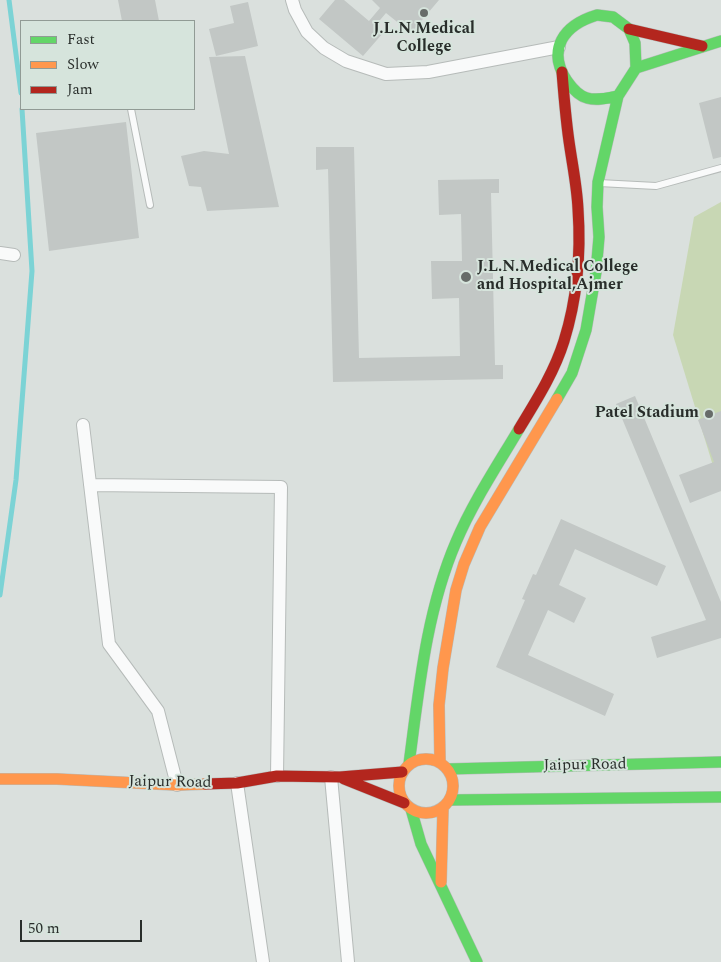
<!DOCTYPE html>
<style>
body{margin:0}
#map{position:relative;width:721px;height:962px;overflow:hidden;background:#dae0dd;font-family:Spectral,serif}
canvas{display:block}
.legend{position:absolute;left:20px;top:20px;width:175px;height:90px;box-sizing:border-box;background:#d6e4dc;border:1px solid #919b95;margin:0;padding:6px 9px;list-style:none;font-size:15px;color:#292e2b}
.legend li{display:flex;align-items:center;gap:10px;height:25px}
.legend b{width:25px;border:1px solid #919b95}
.scale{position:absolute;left:20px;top:920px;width:122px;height:22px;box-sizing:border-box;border:2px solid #292e2b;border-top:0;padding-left:6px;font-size:15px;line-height:18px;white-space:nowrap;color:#292e2b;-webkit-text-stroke:4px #d6e4dc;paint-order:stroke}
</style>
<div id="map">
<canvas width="721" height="962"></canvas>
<ul class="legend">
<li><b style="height:6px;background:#63d668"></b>Fast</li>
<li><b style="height:6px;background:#ff974d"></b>Slow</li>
<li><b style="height:6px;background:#b3261e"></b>Jam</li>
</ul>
<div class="scale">50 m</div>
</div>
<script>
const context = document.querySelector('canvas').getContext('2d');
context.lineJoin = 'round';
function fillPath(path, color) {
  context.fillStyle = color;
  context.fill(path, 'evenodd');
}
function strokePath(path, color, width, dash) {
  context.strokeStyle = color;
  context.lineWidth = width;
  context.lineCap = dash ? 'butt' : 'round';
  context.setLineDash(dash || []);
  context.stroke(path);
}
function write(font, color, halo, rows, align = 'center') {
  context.font = font + ' Spectral,serif';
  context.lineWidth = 4;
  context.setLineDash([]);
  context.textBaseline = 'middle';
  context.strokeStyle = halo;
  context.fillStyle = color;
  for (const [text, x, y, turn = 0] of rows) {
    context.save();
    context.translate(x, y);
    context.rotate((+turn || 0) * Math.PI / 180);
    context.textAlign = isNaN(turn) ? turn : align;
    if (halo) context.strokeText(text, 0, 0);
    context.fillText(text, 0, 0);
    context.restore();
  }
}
const green = new Path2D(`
 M721,202V492L673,335L694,217Z`);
const stream = new Path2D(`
 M9,0L21,93
 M0,595L16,480L32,271L22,109`);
const building = new Path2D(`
 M118,0H155L159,21H122Z
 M335,0H344L369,21L380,8L372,0H439L411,33L386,13L375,26L383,33L363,56L319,19Z
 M248,2L258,46L216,56L209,29L234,23L230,6Z
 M245,56L279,207L207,211L201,187L189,186L181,156L204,151L229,154L209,57Z
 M721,97V157L713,159L699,103Z
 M126,122L139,238L49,251L36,133Z
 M316,147H354L359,358L460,356L459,298L432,299L431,261H462L461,214L439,215L438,180L499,179V193H491L495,365H503V379L333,382L328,169L316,170Z
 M635,396L721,602V638L657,658L651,637L706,620L616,404Z
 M721,411V491L690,503L679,475L714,462L698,420Z
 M561,519L666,566L657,586L575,549L559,585L586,598L574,623L548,610L528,655L614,694L605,716L496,667L525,600L522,599L533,574L536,575Z`);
const lane = new Path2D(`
 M131,109L150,205
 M599,183L656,186L721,168`);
const street = new Path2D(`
 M292,0L295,10L307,32L324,48L346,61L386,74L428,72L559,47
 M0,253L14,255
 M83,425L109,644L158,711L177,785
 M90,485L281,487L277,776
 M331,777L348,962
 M237,783L263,962`);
const fast = new Path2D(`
 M597,15L613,17L629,29L635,43L636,68L618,96C608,98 597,101 587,98C579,96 572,88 567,81C546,49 564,25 597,15Z
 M636,68L721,41
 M557,399L572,373L586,330L596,272L599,237L597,207L598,182L618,96
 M409,764C419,689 426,612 456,542C473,502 497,466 519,429
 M448,769L721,762
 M450,800L721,797
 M411,809L421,844L477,962`);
const slow = new Path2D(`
 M399 786a27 27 0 1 1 54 0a27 27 0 1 1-54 0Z
 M440,762L439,705L443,668L456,590L464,564L480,527L557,399
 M0,779H57L177,785L205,784
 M441,882L443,808`);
const jam = new Path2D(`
 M629,29L702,46
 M519,429C536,401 554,373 564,341C577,299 581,252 578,209C577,188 573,168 570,148C566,123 564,97 562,72
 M344,779L404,803
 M205,784L237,783L277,776L340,777L402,772`);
const markers = [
 [424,13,5,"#676c69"],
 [466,277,6,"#676c69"],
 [709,414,5,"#676c69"]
];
const poiNames = [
 ["J.L.N.Medical",424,30],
 ["College",424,48],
 ["J.L.N.Medical College",477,268,"left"],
 ["and Hospital,Ajmer",477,286,"left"],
 ["Patel Stadium",699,414,"right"]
];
const streetNames = [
 ["Jaipur Road",585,766,-1],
 ["Jaipur Road",170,783,1]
];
fillPath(green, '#c8d7b4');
strokePath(stream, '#7cd3d5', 5);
fillPath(building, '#c2c7c5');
strokePath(lane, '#b6bbb9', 8);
strokePath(street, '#b6bbb9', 14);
strokePath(fast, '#b6bbb9', 12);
strokePath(slow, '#b6bbb9', 12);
strokePath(jam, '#b6bbb9', 12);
strokePath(lane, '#f9fafa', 6);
strokePath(street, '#f9fafa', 12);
strokePath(fast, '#63d668', 11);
strokePath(slow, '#ff974d', 11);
strokePath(jam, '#b3261e', 11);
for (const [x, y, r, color] of markers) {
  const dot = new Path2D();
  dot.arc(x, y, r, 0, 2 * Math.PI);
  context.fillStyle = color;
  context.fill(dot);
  strokePath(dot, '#d6e4dc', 2);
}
write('bold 16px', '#292e2b', '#d6e4dc', poiNames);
write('16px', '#292e2b', '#d6e4dc', streetNames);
</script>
